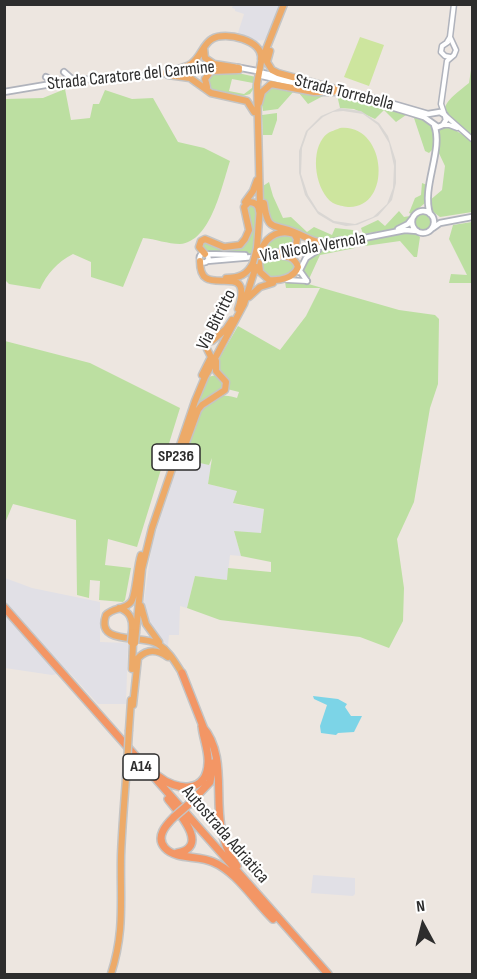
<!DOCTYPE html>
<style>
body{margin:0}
#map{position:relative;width:477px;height:979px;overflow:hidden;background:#ede6e0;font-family:"Sofia Sans Condensed",sans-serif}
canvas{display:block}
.frame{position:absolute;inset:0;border:6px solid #2d2d2d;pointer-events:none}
.north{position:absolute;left:393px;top:895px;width:60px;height:60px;-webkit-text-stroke:4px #fff;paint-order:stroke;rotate:353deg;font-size:16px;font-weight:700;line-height:24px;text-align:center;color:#2d2d2d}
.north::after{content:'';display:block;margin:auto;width:21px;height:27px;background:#2d2d2d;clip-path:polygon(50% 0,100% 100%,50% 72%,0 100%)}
</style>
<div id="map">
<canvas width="477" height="979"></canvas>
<div class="frame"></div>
<div class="north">N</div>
</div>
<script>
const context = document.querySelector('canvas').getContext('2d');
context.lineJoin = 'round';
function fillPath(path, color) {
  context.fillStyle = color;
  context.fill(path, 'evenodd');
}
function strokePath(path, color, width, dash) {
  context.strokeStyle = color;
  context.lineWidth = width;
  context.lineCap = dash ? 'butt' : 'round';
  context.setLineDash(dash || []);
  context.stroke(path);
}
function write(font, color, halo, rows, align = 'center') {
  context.font = font + ' "Sofia Sans Condensed",sans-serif';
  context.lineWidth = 4.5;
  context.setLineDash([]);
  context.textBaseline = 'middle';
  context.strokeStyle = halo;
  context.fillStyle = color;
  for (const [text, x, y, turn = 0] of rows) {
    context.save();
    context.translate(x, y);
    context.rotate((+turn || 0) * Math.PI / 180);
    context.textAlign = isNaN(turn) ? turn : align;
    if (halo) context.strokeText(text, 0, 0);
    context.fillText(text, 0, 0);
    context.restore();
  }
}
const industrial = new Path2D(`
 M233,5H282L270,34L264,40L256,41L237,36L244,14L235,11V9L232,8Z
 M180,459L211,465L208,484L237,491L234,504L264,509L261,534L234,531L241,556L230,555L227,580L195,576L187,608L180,606L179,635H169L168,646L155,635L146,621L143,609L152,543Z
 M5,578L32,588L100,602V642L128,643L126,704H98L69,672L52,675L5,668Z
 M313,875L355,878V894L353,896L311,893Z`);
const green = new Path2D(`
 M472,63V137C441,110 433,111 469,83Z
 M212,72L238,73L256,77L254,88L250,94L243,96L213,91L209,89L206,80ZM232,79L253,83L252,88L244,94L229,91Z
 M269,87L323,94V96L308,104L299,93L294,91L278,109L263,111L261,99Z
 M65,89L71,120L90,118L93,104H99L105,90L132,99L153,98L178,142L204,148L230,161C222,185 211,242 180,244C168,244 155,239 143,238L123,287L91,277V262L73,254C57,262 47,274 40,289L9,284L5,280L6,99L43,98Z
 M337,95L406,113V115L396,122L384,110L375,119L354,109L340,108Z
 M277,113V120L272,135H263L262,115Z
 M413,115L429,122L435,129L433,149L429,153L425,151Z
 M446,125L472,140V212L440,217L432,211L429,201L442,190L445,166L437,149L440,130Z
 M269,182L273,196L283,218L291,217L307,232L314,227L332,235L335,228L353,230L354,236L333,240H320L271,224L264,202L263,186Z
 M422,183L427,185L425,203L412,214L409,213L415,198L421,195Z
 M247,204L257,205L256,237L253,254L207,253L202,251V241L236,247L249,235Z
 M399,211L404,217L410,216L409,222L393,229L363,234L361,228L378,220L385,226Z
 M414 222a9 9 0 1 1 18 0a9 9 0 1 1-18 0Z
 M472,222V283H449L451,274L467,275L449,239L453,225Z
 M407,231L415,233L420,237L417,257H414L400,241L365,246L364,241Z
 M292,233L296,243L289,248L262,253L269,238Z
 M353,243L355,248L320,255L309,279L305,278L301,270C310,248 333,247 353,243Z
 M282,257L295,262V271L277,279L264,276L260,262Z
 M298,281L399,310L435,315L439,319L438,384L430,408L414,502L397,539L404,588L403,621L389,648L360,637L220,620L187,608L195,576L227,580L228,568L271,572V562L241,556L234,531L261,533L264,509L233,503L237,491L208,484L212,458L209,465L182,459C189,437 195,400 223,396C227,395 233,397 237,398L239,392L227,389L217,362L238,326L280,350L306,316L320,288H286L285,282Z
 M5,341L90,363L180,408L137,547L108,539L105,565L131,568L125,600L123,602L99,600L100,581L90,580L89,598L77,595L76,520L13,504L5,523Z
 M216,375L223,379L224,388L193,415L208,377Z`);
const pitch = new Path2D(`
 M360,37L384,45L369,86L344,77Z
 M340,128C387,123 393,209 348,207C343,206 339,206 333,203C316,192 310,155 323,138C328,131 334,131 340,128Z`);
const plaza = new Path2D(`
 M340,108L361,111L379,123L388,136L396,161V183L392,200L378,216L357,225L346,226L333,223L318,214L305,195L299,173V151L306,131L321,116ZM343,111L363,114L378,125L389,143L394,166L393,188L387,204L373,217L355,224L334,221L318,211L308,195L301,174L302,148L308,131L323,117L333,112Z`);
const water = new Path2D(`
 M313,696L338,699L347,704L345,707L351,716H362L354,732L338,733L336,735L321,733L320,726L327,705L314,699Z`);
const tertiary = new Path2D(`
 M447,42L450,37L454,4
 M448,42L442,46L441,52L445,56L450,57
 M444,113L441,104L447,61L454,55L456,50L450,37
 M446,116L472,139
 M443,125H449L457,128
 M287,280L307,281`);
const secondary = new Path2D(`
 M236,67L257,71
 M182,70L216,66
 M64,72L72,79
 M263,73L310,84
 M262,76L322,90
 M46,77L55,82
 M330,91L365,99L424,117L438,127L443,125L446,120L445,115L440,112L428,114L366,96L338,90
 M4,92L75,80L135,77L168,73
 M412 222a11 11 0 1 1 22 0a11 11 0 1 1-22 0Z
 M430,214C421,187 444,149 434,125
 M433,228L440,223L472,217
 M398,229L408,224L412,219
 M289,250L342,240
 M199.5 258a4.5 4.5 0 1 1 9 0a4.5 4.5 0 1 1-9 0Z
 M206,254L245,255
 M262,254L280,252
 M207,261L277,255L405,230L417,231
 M300,271L307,281
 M299,272L306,258L318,250`);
const trunk = new Path2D(`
 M204,48L205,58L214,64L239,68
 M270,51L267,62L272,70L278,73L340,90
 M165,73C173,69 183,69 191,64C201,57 203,44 212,39C225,31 264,40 261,59
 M168,75L190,78L211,93L247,101L254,112
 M207,87L205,79L211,71L239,70
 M259,103L262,92L271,84L314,92H333
 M245,202L253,191L257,180
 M264,203C268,233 273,223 294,232C311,239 310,242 330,243
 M257,248L260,206L257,84L261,62L284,4
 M262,248C268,235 281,229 294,234L297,239L296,245L282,251
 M205,254L199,247L201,241L205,239L224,247L240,245L245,239L249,230L244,207L249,202C255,202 259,205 259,211
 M200,261C200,267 201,275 206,278C220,287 252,267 238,309
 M259,263L260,272L269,280C280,281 294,278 298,267C295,257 287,256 277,255
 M226,278C239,278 247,275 253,263
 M249,297L260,287L273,283
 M212,341L226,329L232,320
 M202,375L211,357L207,349
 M180,459L198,410L202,405L225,390L226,382L216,371V361
 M141,555C137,566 136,596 131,602C125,610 113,607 106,615C95,646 142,634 158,644C169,651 175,662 182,673
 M141,606L146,624L159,642
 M119,608C131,612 133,620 132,632
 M136,632L142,569L152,528L195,401L205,377L244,304L257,263
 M132,669L133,643
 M133,705L138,658C148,648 158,650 168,657
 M129,730L131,700
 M111,974C125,931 120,900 121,856C122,826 125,795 127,764`);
const motorway = new Path2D(`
 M4,607L328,974
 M182,673L204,729
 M202,726C226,753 215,794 221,827C223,841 229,854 237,866
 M158,776C176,791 207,794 208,763C209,751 203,738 202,726
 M168,799C178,812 211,847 177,853
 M189,804L210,782L213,763
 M174,817C166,825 155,837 165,848C176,860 199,855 213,862C236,871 255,902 273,919`);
const trunkBridge = new Path2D(`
 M259,255L262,248
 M253,263L257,248
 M131,642L132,632
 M135,643L136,632
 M127,764L129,730`);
const motorwayBridge = new Path2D(`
 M174,817L189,804`);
const shields = [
 [176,457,48],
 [141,767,36]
];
const shieldNames = [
 ["SP236",176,457],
 ["A14",141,767]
];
const streetNames = [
 ["Strada Caratore del Carmine",131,76,-6],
 ["Strada Torrebella",344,93,14],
 ["Via Nicola Vernola",313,248,-10],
 ["Via Bitritto",217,320,-63],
 ["Autostrada Adriatica",225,835,49]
];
fillPath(industrial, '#e1e0e6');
fillPath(green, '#bcdfa1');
fillPath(pitch, '#cde59e');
fillPath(plaza, '#d9d6d3');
fillPath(water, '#7cd4e7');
strokePath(tertiary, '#b0b3bc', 7);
strokePath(secondary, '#b0b3bc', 8);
strokePath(trunk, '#c4c4c4', 9);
strokePath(motorway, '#c4c4c4', 10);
strokePath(tertiary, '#fff', 4);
strokePath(secondary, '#fff', 4.5);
strokePath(trunk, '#edaa68', 6);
strokePath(motorway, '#f39665', 7);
strokePath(trunkBridge, '#c4c4c4', 9, []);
strokePath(motorwayBridge, '#c4c4c4', 10, []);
strokePath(trunkBridge, '#edaa68', 6);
strokePath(motorwayBridge, '#f39665', 7);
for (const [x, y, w] of shields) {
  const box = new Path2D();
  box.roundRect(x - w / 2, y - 13, w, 26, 4.5);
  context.fillStyle = '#fff';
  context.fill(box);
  strokePath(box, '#2d2d2d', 1.5);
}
write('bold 16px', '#2d2d2d', null, shieldNames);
write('18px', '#2d2d2d', '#fff', streetNames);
</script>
